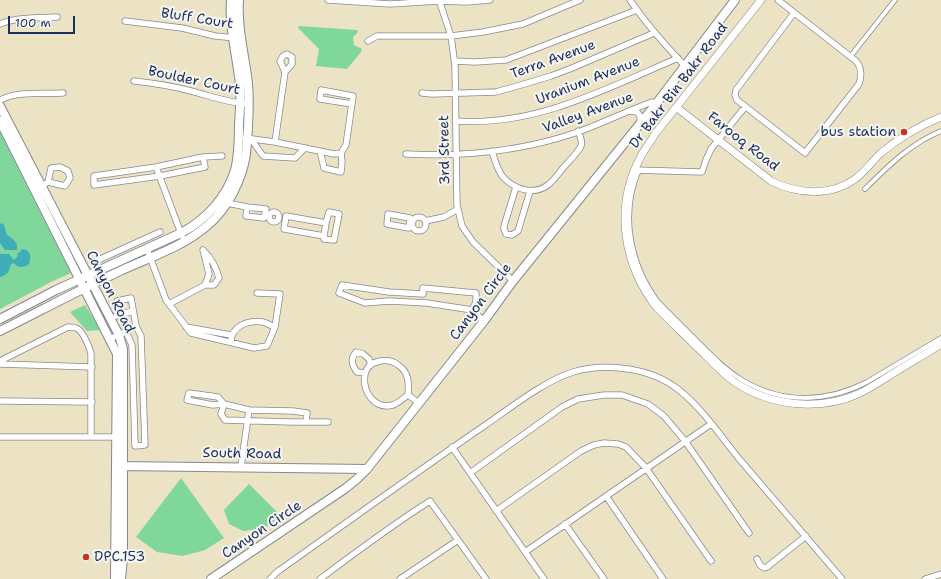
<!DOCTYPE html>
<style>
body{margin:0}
#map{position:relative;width:941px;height:579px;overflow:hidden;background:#ece3c4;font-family:"Shantell Sans",sans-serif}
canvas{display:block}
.scale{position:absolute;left:8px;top:16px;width:67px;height:18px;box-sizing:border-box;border:2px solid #1b2f5e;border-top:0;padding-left:5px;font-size:12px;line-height:14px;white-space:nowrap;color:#1b2f5e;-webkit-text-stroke:3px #f6f6f2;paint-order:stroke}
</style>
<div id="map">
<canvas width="941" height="579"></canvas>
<div class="scale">100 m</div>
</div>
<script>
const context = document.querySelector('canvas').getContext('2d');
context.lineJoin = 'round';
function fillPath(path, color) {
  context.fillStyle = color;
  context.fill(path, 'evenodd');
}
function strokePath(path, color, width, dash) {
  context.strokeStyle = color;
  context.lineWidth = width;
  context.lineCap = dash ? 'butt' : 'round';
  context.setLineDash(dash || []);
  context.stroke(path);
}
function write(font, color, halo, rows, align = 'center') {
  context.font = font + ' "Shantell Sans",sans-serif';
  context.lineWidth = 4;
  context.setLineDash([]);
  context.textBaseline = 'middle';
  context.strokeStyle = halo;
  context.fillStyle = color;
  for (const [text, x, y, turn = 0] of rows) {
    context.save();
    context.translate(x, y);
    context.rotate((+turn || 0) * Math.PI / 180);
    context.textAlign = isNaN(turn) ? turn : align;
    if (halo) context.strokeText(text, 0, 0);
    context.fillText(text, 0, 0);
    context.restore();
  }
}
const green = new Path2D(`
 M299,26L357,30L358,32L353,37L354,45L362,49L361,52L347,69L316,66L319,49L298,28Z
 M0,132L71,273L51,282L0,309Z
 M85,305L101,330L87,331L70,312Z
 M181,478L224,538L205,550L183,556L157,552L136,537Z
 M249,484L282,517L262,529L243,531L229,524L224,510Z`);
const water = new Path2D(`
 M2,223L4,225L7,235L13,239L17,244V250H5L0,243V224Z
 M22,249L27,250C31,255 31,258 29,264C23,268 19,268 13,263L11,264C9,271 8,275 0,277V254H9L14,260L18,256L17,254L20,252Z`);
const pedestrian = new Path2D(`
 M850,57L895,0
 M639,170C620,214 630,264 658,302C673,317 688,332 703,347C715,359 727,371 742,380C782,404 826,403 867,382L941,338
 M865,189C887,167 911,143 941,131`);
const minor = new Path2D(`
 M328,0L390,4L439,1L466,2L490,0
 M439,0L451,36L455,66L457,205L462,226L473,242L513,281
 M630,0C647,25 663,43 684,65
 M778,0L856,61C862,68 862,75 859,84L805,153L737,100L735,95L736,90L794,13
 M125,21L182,28L215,36L236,38
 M0,24C18,17 38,18 57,17
 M368,41L377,36H451L483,32L523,24L580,0
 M455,61L475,62L506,60L637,10
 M134,81C153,83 172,86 191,91C210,96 229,103 248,104
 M422,93L432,94L496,92L521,85L551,76L572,68L654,33
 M0,100C19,91 42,94 63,93
 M629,111L637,112C641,116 641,119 639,124
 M456,121C535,127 608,88 678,58
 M245,138L275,142L334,154L341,153L346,145L353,96L321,90L320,99L352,104
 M251,139L263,156L295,158L305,148
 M275,142L285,72L292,64V57L287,54L283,56L280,61L285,72
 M320,151L324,168L341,172L342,162L341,153
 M492,151C495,160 497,170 503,177C515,190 535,196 549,184C554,180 559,173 563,168C569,161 577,154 581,146C583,141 580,136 578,131
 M406,154C464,157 523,151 578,132C603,123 627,111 652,102L656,104
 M203,157L205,167L160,176L94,185V176L156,167L203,157L222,156
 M156,167L182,236
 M634,170L702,172L706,160L711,149L745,107
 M516,187L504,226V229L506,234L512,235L518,231L530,191
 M39,188L48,182L65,186L70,178L68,171L60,167L51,168L48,182
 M227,203L247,207
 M247,207L266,209L264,218L246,216Z
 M269 217a5 5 0 1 1 10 0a5 5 0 1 1-10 0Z
 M388,214L410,218L409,228L387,224Z
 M286,216L326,223L324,236L284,229Z
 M412 224a7 7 0 1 1 14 0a7 7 0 1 1-14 0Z
 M425,221L444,217L458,209
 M324,236V239L334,240L339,214L329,212L326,223
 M147,249L166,300L191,333L254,348L267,346L275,327L280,294L257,293
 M96,261L160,232
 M169,304L205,285H214L219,278C216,266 211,258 203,250L209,274L205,285
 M472,310L427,303L389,301L365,303L339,293L342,285L389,292L423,294V288L476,293V302L472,310L484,321
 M116,316L133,311
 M117,316V301L131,298L136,326L141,336L145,445L135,446L132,345L126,332
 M186,327L231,335
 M109,339L119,335L136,326
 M231,342C231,326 248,320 263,322C267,323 271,326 275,327
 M0,361L68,327C72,327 75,327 78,329C83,332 90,348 91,354V437
 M0,364L92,367
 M365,373L357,372C352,365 350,359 356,352L363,354L369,359L371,365
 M408,395C404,398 398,403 393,405C374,410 362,391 365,374C368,360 388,357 398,365C409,372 409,383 408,395L419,403
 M0,401L92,402
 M224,404L218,397L189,393L187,400L213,405L224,404L249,410L293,411L307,413L306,422
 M224,404L221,414L225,420L291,422H328
 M0,437H120
 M452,447L544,579
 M241,467L249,410
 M470,473L562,407L578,399L604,395H622L648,404L664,416L685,441L749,533
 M606,496L663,579
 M496,511L581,451L594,445L604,443L618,444L626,447L646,468L711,561
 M565,524L604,579
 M525,552L711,424
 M757,559L760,565L764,568L767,567L806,536
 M270,579L277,572C346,523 414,474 484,426C509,409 544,381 573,372C606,362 652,368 679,390C704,410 721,437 741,461C775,501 809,540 842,579
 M320,579C356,552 392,525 430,501L486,579
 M400,579L458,540
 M925,579L941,574`);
const tertiary = new Path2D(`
 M761,0L655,134C650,143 643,151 639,160C614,209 624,266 657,308C673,324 690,340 707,357C716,366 725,376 736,383C771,406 819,411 858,394C869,389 879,382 889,376C906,365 924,355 941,344
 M676,107L771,181C797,194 830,197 855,179C865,172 872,161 881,153C899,138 919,126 941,117`);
const secondary = new Path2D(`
 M0,106L119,335L123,349V558L121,579
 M0,121L117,354L115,579
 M0,319L56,290L181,233C206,220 227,197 235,170C239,155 239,139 239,124C240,111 241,98 240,85C237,56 229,29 231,0
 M0,331C40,311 79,290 120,271C150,257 183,247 208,225C228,208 242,180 246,154C248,132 250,107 248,84C245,56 237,28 239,0
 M119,466L367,469
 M211,579L346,488L358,478L367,469L484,321L513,281L656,104L735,0`);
const markers = [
 [904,132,4,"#c8321e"],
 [86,557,4,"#c8321e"]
];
const streetNames = [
 ["Bluff Court",197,19,9],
 ["Terra Avenue",553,60,-20],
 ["Boulder Court",194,81,12],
 ["Uranium Avenue",588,81,-21],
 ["Dr Bakr Bin Bakr Road",679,86,-53],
 ["Valley Avenue",588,113,-20],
 ["Farooq Road",743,142,38],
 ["3rd Street",445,150,-91],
 ["Canyon Road",110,292,63],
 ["Canyon Circle",481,302,-53],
 ["South Road",242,454,1],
 ["Canyon Circle",262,530,-34]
];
const poiNames = [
 ["bus station",896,132],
 ["DPC.153",94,557,"left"]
];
fillPath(green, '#7fd79b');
fillPath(water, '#3eafb8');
strokePath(pedestrian, '#848991', 5.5);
strokePath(minor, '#848991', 7);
strokePath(tertiary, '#848991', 8);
strokePath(secondary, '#848991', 10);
strokePath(pedestrian, '#fff', 4);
strokePath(minor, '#fff', 5.5);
strokePath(tertiary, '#fff', 7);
strokePath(secondary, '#fff', 8);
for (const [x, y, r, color] of markers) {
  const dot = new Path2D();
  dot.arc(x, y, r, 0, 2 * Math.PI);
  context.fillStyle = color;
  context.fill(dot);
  strokePath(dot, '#f6f6f2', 1.5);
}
write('14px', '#1b2f5e', '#f6f6f2', streetNames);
write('14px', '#1b2f5e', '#f6f6f2', poiNames, 'right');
</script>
